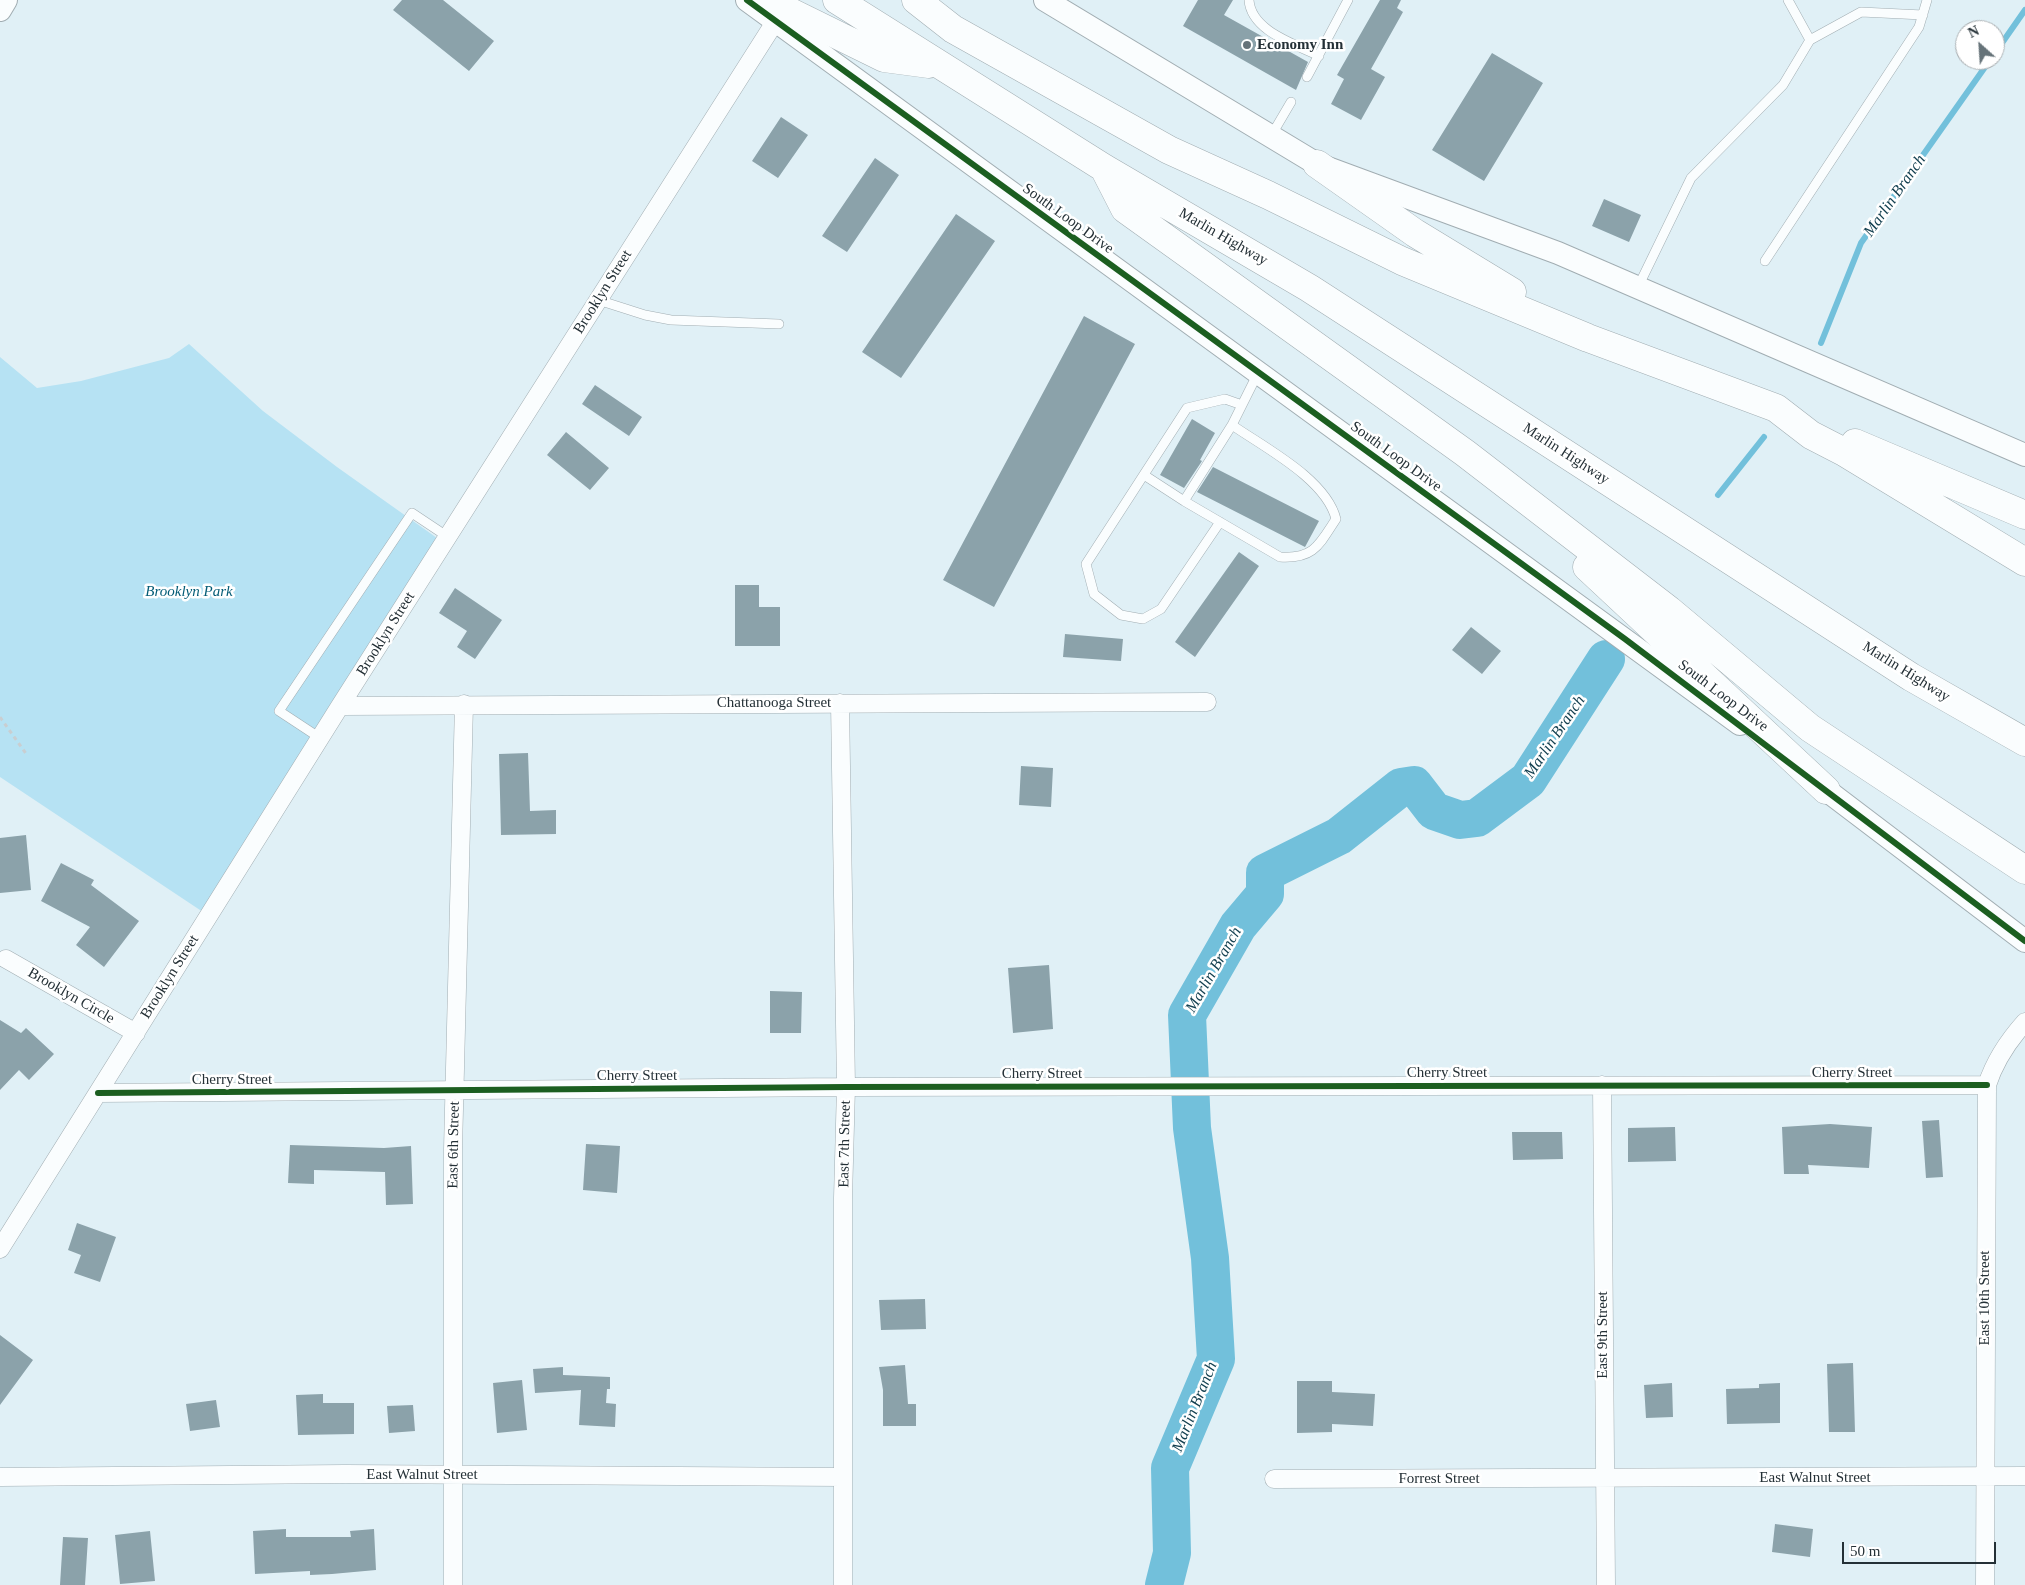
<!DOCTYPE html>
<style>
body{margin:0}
#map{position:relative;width:2025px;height:1585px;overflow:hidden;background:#e0f0f6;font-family:"Times New Roman",serif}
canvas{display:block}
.north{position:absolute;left:1955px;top:20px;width:50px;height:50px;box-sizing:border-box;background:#fff;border:1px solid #a7acaf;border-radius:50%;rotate:334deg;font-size:14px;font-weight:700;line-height:20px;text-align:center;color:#243036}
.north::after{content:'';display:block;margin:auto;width:18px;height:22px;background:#667379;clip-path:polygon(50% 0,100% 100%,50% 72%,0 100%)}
.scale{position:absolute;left:1842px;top:1542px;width:154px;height:22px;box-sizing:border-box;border:2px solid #243036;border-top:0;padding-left:6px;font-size:15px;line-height:18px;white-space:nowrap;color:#243036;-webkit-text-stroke:4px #fff;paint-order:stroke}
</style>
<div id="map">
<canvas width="2025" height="1585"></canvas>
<div class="north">N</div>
<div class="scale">50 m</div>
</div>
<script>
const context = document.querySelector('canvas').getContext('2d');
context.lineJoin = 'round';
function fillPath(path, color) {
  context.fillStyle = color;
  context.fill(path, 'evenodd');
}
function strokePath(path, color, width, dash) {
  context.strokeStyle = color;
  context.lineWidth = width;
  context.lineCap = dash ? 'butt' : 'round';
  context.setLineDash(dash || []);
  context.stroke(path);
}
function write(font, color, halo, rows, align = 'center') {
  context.font = font + ' "Times New Roman",serif';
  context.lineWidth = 5;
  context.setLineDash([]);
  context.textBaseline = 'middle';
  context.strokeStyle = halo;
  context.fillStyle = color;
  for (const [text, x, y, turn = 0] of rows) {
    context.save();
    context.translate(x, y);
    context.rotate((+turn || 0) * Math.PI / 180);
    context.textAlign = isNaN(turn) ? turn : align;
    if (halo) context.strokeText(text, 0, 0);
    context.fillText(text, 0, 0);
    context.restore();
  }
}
const green = new Path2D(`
 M189,344L263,411L337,467L444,543L209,916L0,777V357L37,388L81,381L169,358Z`);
const stream = new Path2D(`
 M1995,53L2025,10
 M1821,343L1861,243L1990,60
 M1718,495L1764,437`);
const river = new Path2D(`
 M1164,1585L1172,1553L1170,1468L1216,1359L1210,1258L1192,1128L1187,1015L1238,926L1265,894V873L1339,836L1401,787L1414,785L1434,811L1460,820L1477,818L1528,780L1606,659`);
const building = new Path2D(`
 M402,0H443L494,41L469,71L393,10Z
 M1198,0H1233L1224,15L1308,62L1296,90L1183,26Z
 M1380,0H1401L1397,8L1403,12L1371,69L1385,77L1361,120L1331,104L1344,79L1337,75Z
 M1492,53L1543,83L1484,181L1432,150Z
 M781,117L808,135L778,178L752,161Z
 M875,158L899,175L847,252L822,236Z
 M1604,199L1641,215L1629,242L1592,226Z
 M956,214L995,241L901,378L862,352Z
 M1084,316L1135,344L994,607L943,580Z
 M595,385L642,417L629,436L582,404Z
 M1192,419L1215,433L1200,460L1202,461L1184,488L1160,475Z
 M566,432L609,468L590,490L547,455Z
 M1213,467L1319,521L1305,547L1197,492Z
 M1239,552L1259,566L1195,657L1175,642Z
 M735,585H759V607H780V646H735Z
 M455,588L502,620L475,659L457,647L467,631L439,613Z
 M1471,627L1501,651L1482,674L1452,650Z
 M1065,634L1123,639L1121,661L1063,657Z
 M528,753L530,811L556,810V834L501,835L499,754Z
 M1021,766L1053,768L1051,807L1019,805Z
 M26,835L31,890L0,893V838Z
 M61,863L94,880L91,885L139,921L104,967L76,945L90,927L41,901Z
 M1049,965L1053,1029L1013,1033L1008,968Z
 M770,991L802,992L801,1033H770Z
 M0,1020L21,1033L26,1028L54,1054L29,1080L19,1070L0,1090Z
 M1939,1120L1943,1177L1926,1178L1922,1121Z
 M1830,1124L1872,1127L1869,1168L1808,1165L1809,1174H1784L1782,1127Z
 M1675,1127L1676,1161L1628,1162V1128Z
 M1512,1132H1562L1563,1159L1513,1160Z
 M586,1144L620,1146L617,1193L583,1190Z
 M290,1145L384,1148L411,1146L413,1204L386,1205L385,1172L314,1170V1184L288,1183Z
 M77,1223L116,1237L100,1282L74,1273L81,1255L68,1250Z
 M925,1299L926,1329L881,1330L879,1300Z
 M0,1335L33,1360L0,1405Z
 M1853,1363L1855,1432H1829L1827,1364Z
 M905,1365L908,1404H916V1426H883V1390L879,1367Z
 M563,1367V1375L610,1377V1389H607L606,1403L616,1404L615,1427L579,1425L581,1390L535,1393L533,1369Z
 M522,1380L527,1430L497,1433L493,1383Z
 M1297,1381H1332V1392L1375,1394L1373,1426L1332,1424V1432L1297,1433Z
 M1672,1383L1673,1417L1646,1418L1644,1385Z
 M1780,1383V1423L1727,1424L1726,1389L1759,1388V1384Z
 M323,1394V1403H354V1434L298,1435L296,1395Z
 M216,1400L220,1427L190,1431L186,1404Z
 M413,1405L415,1431L389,1433L387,1406Z
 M1775,1524L1813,1529L1810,1557L1772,1552Z
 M286,1529V1537H351L350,1531L374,1529L376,1570L332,1574L310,1575V1571L255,1574L253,1531Z
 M150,1531L155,1581L120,1584L115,1535Z
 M63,1537L88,1538L85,1585H60Z`);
const path = new Path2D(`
 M0,717L27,755`);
const service = new Path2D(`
 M1249,0C1251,31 1295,44 1319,56
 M1810,40L1861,12L1923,15
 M1307,77L1348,0
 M1271,136L1291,102
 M1765,261L1919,27L1927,0
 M1638,287L1691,178L1783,85L1810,40L1788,0
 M598,300L645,315L671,320L779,324
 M1232,425L1184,501L1280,557C1314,559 1319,545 1336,519C1326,479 1265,448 1232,425L1258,373
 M1144,475L1184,501
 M1220,522L1161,609L1143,619L1121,615L1094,594L1086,564L1187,408L1225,399L1242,405
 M320,738L279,711L412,513L448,537`);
const minor = new Path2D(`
 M840,703L846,1087L843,1198V1585
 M340,706C629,702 918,706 1207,702
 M6,959L136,1033
 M1602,1085L1606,1585
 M98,1093L846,1087L1987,1085
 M0,1249L340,706L775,22
 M0,1477L345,1474L843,1477
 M1274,1479L2025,1476
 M453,1585V1149L464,704
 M1985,1585L1987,1085C1995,1060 2008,1041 2025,1022`);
const tertiary = new Path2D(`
 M747,0L1740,724
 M1045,0L1317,164L1558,253L2025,455
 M0,10L6,0
 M1813,780L2025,941`);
const motorway = new Path2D(`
 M766,0L884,58L929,64
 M837,0L1104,168L1309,288L1911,677L2025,742
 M916,0L953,29L1169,150L1268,195L1402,261L1588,338L1776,408L1811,435L1844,452L2025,562
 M1317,164L1415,233L1512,292
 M1104,168L1125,209L1465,453L1669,610L1810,728L2025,870
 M1855,443L2025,515
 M1587,567L1826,790`);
const cycleway = new Path2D(`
 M747,0L1625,639L2025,941
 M98,1093L846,1087L1987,1085`);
const markers = [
 [1247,45,5,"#667379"]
];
const poiNames = [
 ["Economy Inn",1257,45]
];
const streetNames = [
 ["South Loop Drive",1068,219,36],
 ["Marlin Highway",1223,237,30],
 ["Brooklyn Street",603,292,-58],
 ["Marlin Highway",1566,454,33],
 ["South Loop Drive",1396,457,36],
 ["Brooklyn Street",386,634,-58],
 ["Marlin Highway",1906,672,32],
 ["South Loop Drive",1723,696,37],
 ["Chattanooga Street",774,703],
 ["Brooklyn Street",170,977,-58],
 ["Brooklyn Circle",71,996,30],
 ["Cherry Street",1447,1073],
 ["Cherry Street",1852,1073],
 ["Cherry Street",1042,1074],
 ["Cherry Street",637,1076],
 ["Cherry Street",232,1080],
 ["East 7th Street",845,1144,-89],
 ["East 6th Street",454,1145,-89],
 ["East 10th Street",1985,1298,-90],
 ["East 9th Street",1603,1335,-90],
 ["East Walnut Street",422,1475],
 ["East Walnut Street",1815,1478],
 ["Forrest Street",1439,1479]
];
const parkNames = [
 ["Brooklyn Park",189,592]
];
const waterNames = [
 ["Marlin Branch",1895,196,-55],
 ["Marlin Branch",1555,737,-56],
 ["Marlin Branch",1214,970,-60],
 ["Marlin Branch",1195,1407,-68]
];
fillPath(green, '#b6e2f3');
strokePath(stream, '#72c0db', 6);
strokePath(river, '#72c0db', 38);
fillPath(building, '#8ba2aa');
strokePath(service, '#a1adb2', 10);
strokePath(minor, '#a1adb2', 19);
strokePath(tertiary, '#a1adb2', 24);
strokePath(motorway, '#a1adb2', 29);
strokePath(path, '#c9ced1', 3, [4, 4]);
strokePath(service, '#fafdfe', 9);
strokePath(minor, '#fafdfe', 18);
strokePath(tertiary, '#fafdfe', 22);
strokePath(motorway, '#fafdfe', 28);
strokePath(cycleway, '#1b5e20', 6);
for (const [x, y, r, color] of markers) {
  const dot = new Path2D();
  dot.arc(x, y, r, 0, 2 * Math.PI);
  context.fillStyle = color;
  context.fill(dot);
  strokePath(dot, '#fff', 2);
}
write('bold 15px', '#243036', '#fff', poiNames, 'left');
write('15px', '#243036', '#fff', streetNames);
write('italic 15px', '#045c76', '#fff', parkNames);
write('italic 16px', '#144151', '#fff', waterNames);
</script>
